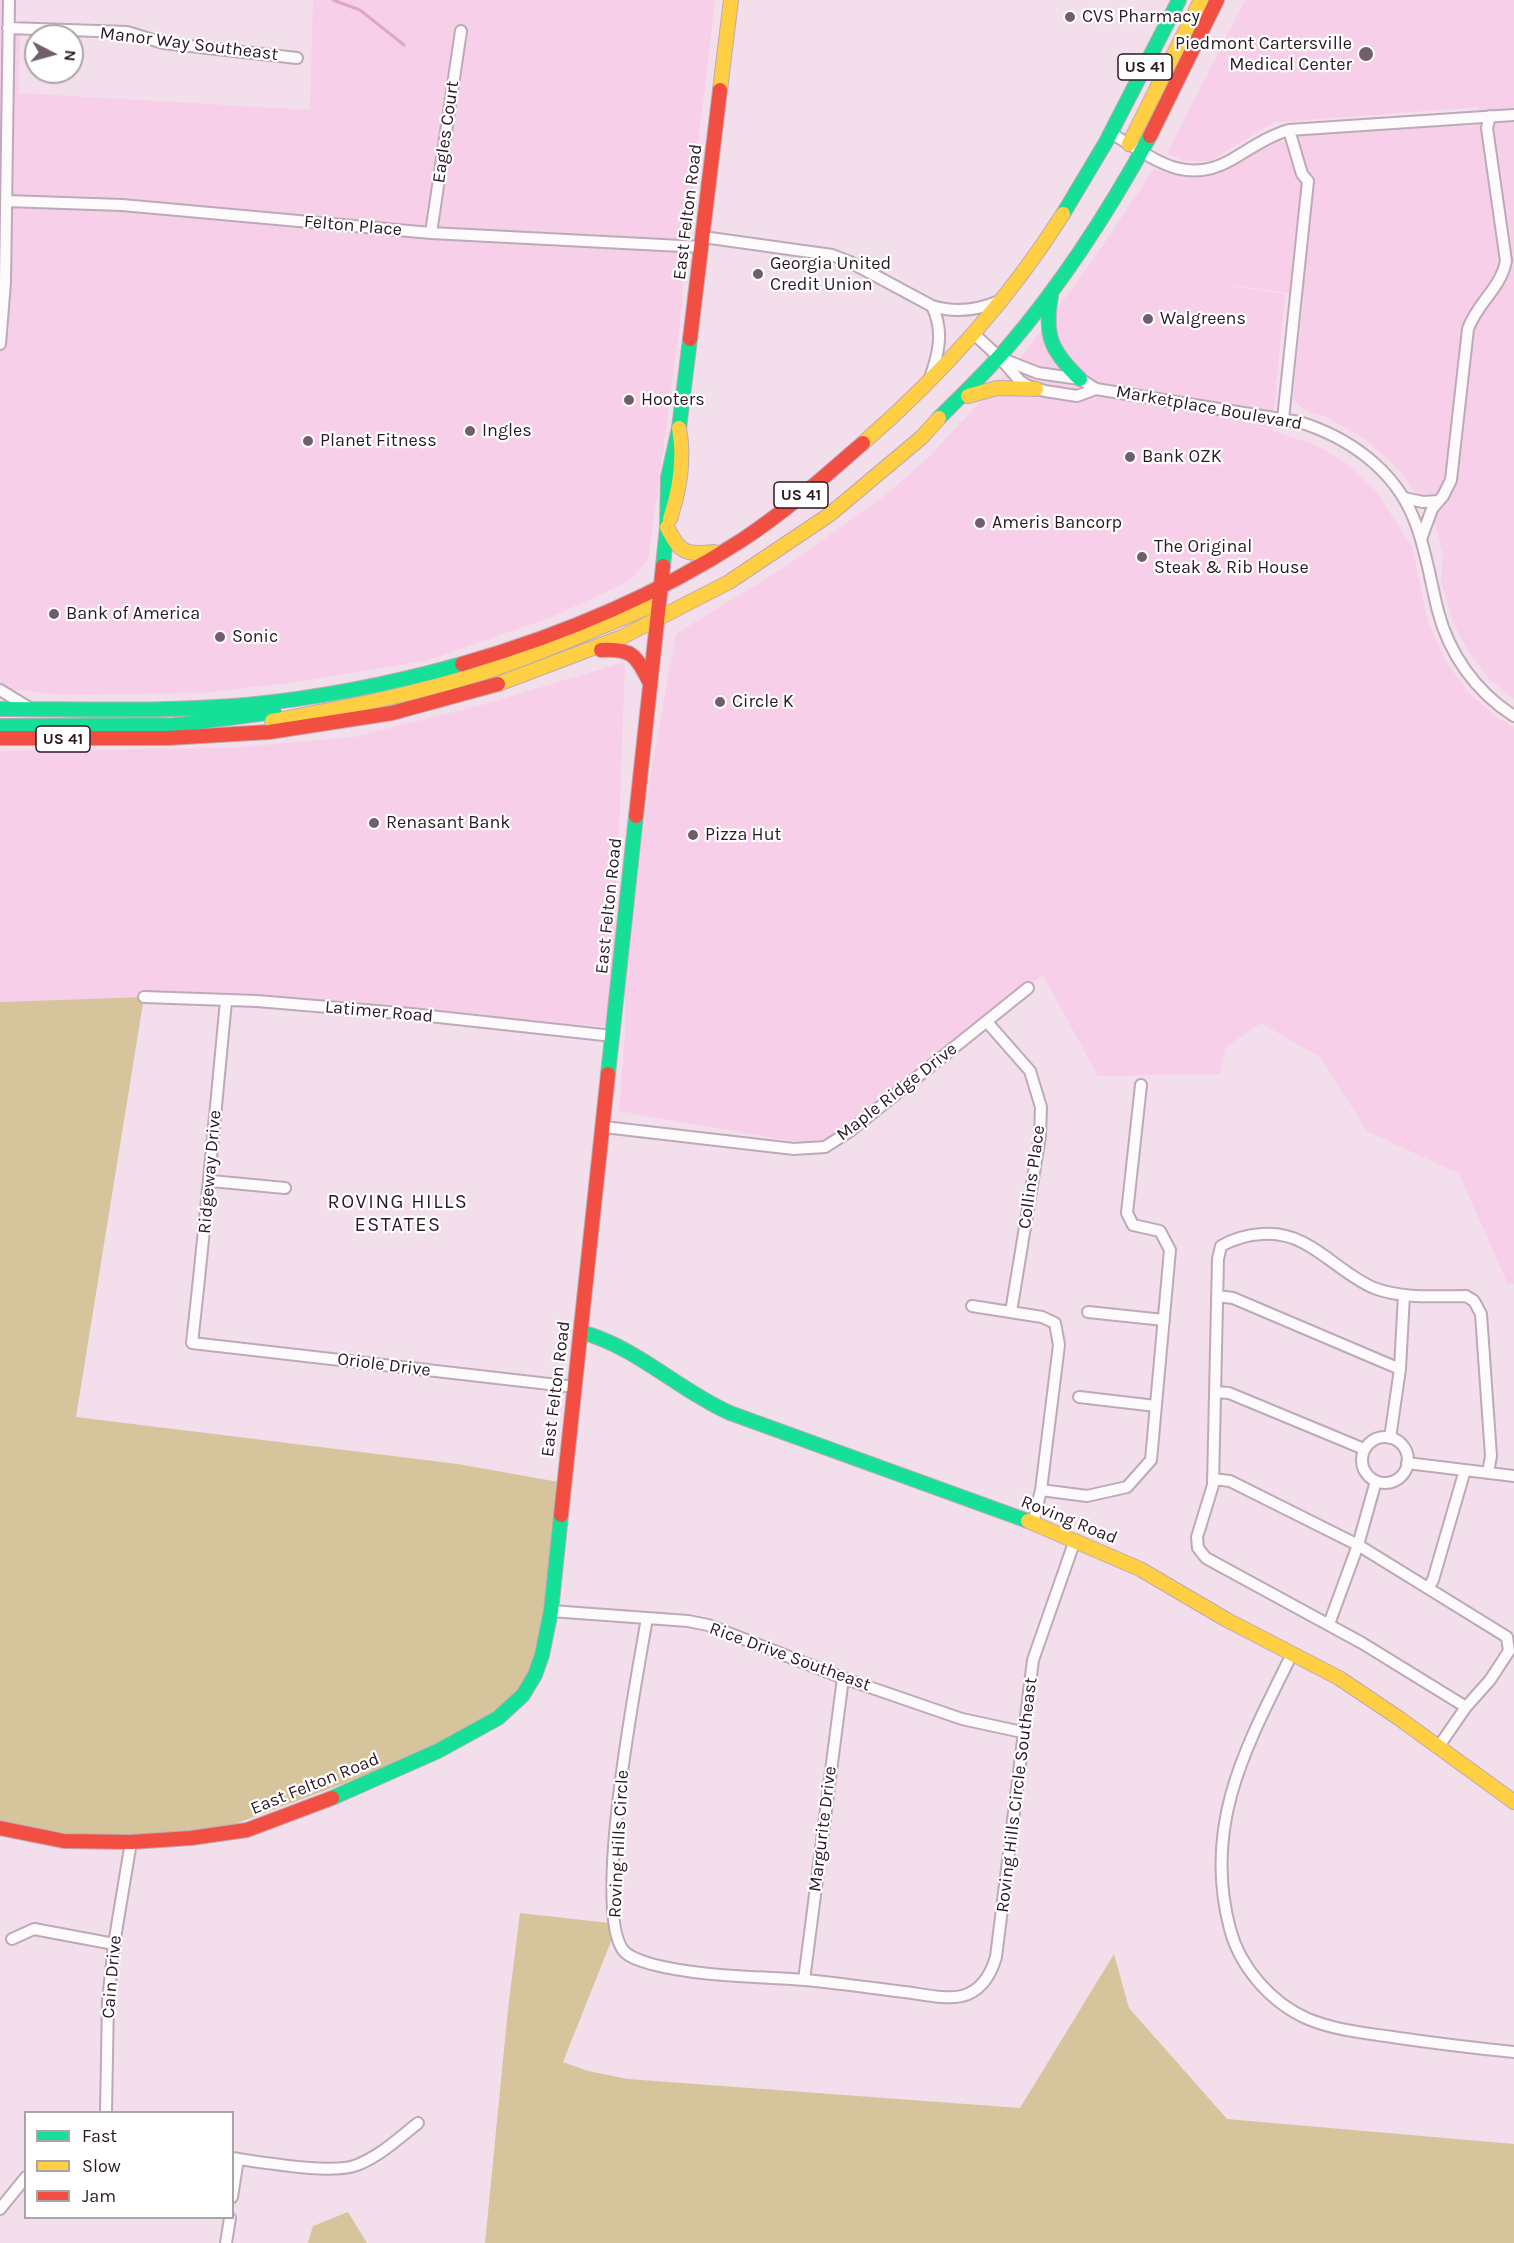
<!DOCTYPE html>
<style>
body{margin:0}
#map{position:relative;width:1514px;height:2243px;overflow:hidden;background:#f3deeb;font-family:Karla,sans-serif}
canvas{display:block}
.legend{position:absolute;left:24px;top:2111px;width:210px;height:108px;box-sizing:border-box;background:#fff;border:2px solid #aaa3a7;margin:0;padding:8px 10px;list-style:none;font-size:18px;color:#2a1924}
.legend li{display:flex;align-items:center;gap:12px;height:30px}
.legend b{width:30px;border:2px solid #aaa3a7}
.north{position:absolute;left:24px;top:24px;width:60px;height:60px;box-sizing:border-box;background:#fff;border:2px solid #aaa3a7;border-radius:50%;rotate:96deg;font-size:16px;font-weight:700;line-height:24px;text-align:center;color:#2a1924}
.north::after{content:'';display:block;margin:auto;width:21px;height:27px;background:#705e6a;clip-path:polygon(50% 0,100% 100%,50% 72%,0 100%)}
</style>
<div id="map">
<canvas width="1514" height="2243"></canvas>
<ul class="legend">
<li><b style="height:8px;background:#16e098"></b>Fast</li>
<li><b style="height:8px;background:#ffcf43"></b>Slow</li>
<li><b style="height:8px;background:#f24e42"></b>Jam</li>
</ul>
<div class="north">N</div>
</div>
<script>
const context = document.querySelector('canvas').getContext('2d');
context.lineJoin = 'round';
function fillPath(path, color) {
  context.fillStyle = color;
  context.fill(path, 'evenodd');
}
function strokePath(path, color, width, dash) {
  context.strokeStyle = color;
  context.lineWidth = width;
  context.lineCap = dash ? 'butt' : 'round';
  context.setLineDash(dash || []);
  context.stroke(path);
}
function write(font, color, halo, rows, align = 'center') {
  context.font = font + ' Karla,sans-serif';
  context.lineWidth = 4.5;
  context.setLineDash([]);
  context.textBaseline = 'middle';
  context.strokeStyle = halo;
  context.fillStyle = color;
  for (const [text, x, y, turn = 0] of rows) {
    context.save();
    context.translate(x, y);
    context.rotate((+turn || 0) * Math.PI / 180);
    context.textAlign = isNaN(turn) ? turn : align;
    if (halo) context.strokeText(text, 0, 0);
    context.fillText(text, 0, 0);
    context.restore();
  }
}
const built = new Path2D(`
 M0,0H10L20,37L19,93L310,110L313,0H715L689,219L679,331L648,560L629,581L552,617L425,661L289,683L202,693L62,695L0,688Z
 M1245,0H1514V699L1489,679L1468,651L1454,624L1441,581L1443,556L1434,520L1416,493L1398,469L1365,439L1325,416L1306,411L1293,399L1304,295L1184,279L1285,294L1272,431L1316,445L1346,463L1376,491L1412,547L1428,622L1446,662L1470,694L1499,719L1514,727V1284H1508L1459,1174L1367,1131L1321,1058L1261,1023L1226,1047L1220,1074L1098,1076L1043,975L987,1022L825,1147L619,1111L625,1037V977L650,778L676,634L785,567L886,495L930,456L1024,354L1093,260L1154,169L1192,178L1208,177L1221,172L1270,144L1310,134L1408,127L1476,126L1479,107L1306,120L1277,122L1268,126L1210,161H1184L1167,154Z
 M625,662L614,972L604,1026L144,997L0,1002V751L231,748L354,737L482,705Z`);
const forest = new Path2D(`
 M144,997L76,1417L458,1464L564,1483L551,1611L529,1684L462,1737L351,1781L210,1833L131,1842L0,1824V1002Z
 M520,1913L618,1924L563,2062L588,2071L628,2079L1020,2108L1114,1954L1129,2008L1227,2119L1514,2144V2243H485L508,2009Z
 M348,2212L367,2243H308L313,2226Z`);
const stream = new Path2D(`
 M333,0L360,10L404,45`);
const street = new Path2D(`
 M8,28L127,32L163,43L297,58
 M1112,134C1153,157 1184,187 1231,160C1250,149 1268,136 1289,130L1514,115
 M6,201L122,205L431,233L701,247
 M431,233L461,31
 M703,237L832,255L850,262L932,306C955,313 976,311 999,301
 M974,334L1000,358L1020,381L1028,386L1045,391L1077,396L1096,389
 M0,344L5,282L9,0
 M1000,358L1038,373L1080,379L1096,389L1299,422C1348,437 1394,469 1414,519C1426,548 1430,580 1438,611C1449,654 1476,692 1514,716
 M930,378C939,353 944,330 932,306
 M1283,419L1308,181L1302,174L1289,130
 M1404,498L1423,502L1438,501
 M1421,539L1432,509L1443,496L1451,480L1468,329C1477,303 1501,288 1506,261L1487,128L1490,116
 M0,690L28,707
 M144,997L257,1001L411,1014L613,1036
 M226,1001C215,1115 205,1229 192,1343L575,1387
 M987,1022L1030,1071L1041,1107L1040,1136L1011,1312
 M604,1127L794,1149L825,1147L850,1131L1028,988
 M211,1181L285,1188
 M1217,1296L1233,1298L1400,1369L1390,1438
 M972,1306L1042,1317L1055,1323L1059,1345L1041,1490L1033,1523
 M1088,1312L1164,1320
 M1400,1369L1404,1295
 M1215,1392L1229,1393L1364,1449
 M1079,1397L1156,1406
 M1362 1460a23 23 0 1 1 46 0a23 23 0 1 1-46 0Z
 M1407,1463L1514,1476
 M1213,1479L1230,1481L1358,1545L1507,1637L1509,1651L1490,1680L1466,1707
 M1041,1490L1087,1496L1127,1487L1151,1460L1170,1250L1160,1231L1133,1225L1127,1213L1141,1085
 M1428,1588L1433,1580L1465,1470
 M551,1611L688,1621L708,1625L843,1678L962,1719L1022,1732
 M647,1618C637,1677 592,1908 623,1950C629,1958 642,1961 651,1964C701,1977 754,1976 805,1980C838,1983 871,1988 904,1992C923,1994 944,2000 962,1996C982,1991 991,1974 996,1957L1033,1660L1075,1540
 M1329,1624L1358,1545L1376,1481
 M1292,1654C1247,1745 1202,1824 1230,1929C1240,1967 1271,2003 1308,2019C1335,2030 1364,2033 1392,2037C1433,2043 1473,2048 1514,2052
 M1439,1746L1466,1707L1362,1643L1206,1558L1198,1548L1197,1537L1213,1485L1218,1259L1221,1246C1246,1232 1278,1229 1304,1243C1329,1256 1348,1277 1374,1288C1403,1299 1436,1296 1466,1296L1474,1301L1481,1314L1491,1456L1488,1473
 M12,1939L34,1929L114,1944
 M804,1980L843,1678
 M106,2112L108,2001L114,1944L131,1842
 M232,2158C261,2162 333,2175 357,2165C380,2156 399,2138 418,2123
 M232,2197L238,2159
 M0,2209L26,2177
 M226,2243L230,2218`);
const fast = new Path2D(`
 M1063,214L1106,142L1179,0
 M1051,296C1044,336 1051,351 1080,379
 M939,418C962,395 985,373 1006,349C1062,284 1109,211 1150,136
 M663,566L667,527L668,477L679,428L690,339
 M0,709C82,709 165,712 246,705C319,698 391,684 462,664
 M0,726L175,725L274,712
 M608,1074L636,816
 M581,1332C637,1347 678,1390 730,1413L1028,1521
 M332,1798L438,1751L498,1718L523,1695L535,1675L542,1655L551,1611L561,1515`);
const slow = new Path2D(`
 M720,90L731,0
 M1129,144L1201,0
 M968,396L997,388L1036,389
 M863,443C941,375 1008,301 1063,214
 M670,519C680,489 685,460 679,428
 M667,527C680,553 685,555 714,552
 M498,684L622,637L729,582L829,515L922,437L939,418
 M272,721C347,707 422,693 494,669C550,650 604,625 659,603
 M1028,1521L1140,1569L1227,1620L1339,1678L1400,1719L1514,1802`);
const jam = new Path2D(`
 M1150,136L1217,0
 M690,339L720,90
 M601,650C633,648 636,656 650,683
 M462,664C559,636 656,596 742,540C785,512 824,477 863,443
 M0,738H168L269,732L392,713L498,684
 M636,816L663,566
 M561,1515L608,1074
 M0,1828L64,1841L131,1842L191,1838L247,1830L332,1798`);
const markers = [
 [1070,17,6,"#705e6a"],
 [1366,54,8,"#705e6a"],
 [758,274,6,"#705e6a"],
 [1148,319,6,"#705e6a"],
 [629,400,6,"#705e6a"],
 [470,431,6,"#705e6a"],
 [308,441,6,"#705e6a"],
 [1130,457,6,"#705e6a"],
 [980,523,6,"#705e6a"],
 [1142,557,6,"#705e6a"],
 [54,614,6,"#705e6a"],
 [220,637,6,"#705e6a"],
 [720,702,6,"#705e6a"],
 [374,823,6,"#705e6a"],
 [693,835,6,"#705e6a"]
];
const shields = [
 [1145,67,54],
 [801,495,54],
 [63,739,54]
];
const shieldNames = [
 ["US 41",1145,67],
 ["US 41",801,495],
 ["US 41",63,739]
];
const poiNames = [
 ["CVS Pharmacy",1082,17],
 ["Piedmont Cartersville",1352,44,"right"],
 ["Medical Center",1352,65,"right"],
 ["Georgia United",770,264],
 ["Credit Union",770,285],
 ["Walgreens",1160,319],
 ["Hooters",641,400],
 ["Ingles",482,431],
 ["Planet Fitness",320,441],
 ["Bank OZK",1142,457],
 ["Ameris Bancorp",992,523],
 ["The Original",1154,547],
 ["Steak & Rib House",1154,568],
 ["Bank of America",66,614],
 ["Sonic",232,637],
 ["Circle K",732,702],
 ["Renasant Bank",386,823],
 ["Pizza Hut",705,835]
];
const streetNames = [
 ["Manor Way Southeast",189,44,7],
 ["Eagles Court",446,132,-82],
 ["East Felton Road",688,212,-83],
 ["Felton Place",353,226,5],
 ["Marketplace Boulevard",1209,408,10],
 ["East Felton Road",609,906,-84],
 ["Latimer Road",379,1012,5],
 ["Maple Ridge Drive",897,1092,-38],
 ["Ridgeway Drive",210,1172,-85],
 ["Collins Place",1032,1177,-82],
 ["Oriole Drive",384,1365,7],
 ["East Felton Road",556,1389,-83],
 ["Roving Road",1069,1520,22],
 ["Rice Drive Southeast",790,1657,20],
 ["East Felton Road",315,1784,-22],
 ["Roving Hills Circle Southeast",1017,1795,-83],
 ["Margurite Drive",823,1829,-83],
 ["Roving Hills Circle",619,1844,-87],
 ["Cain Drive",112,1977,-85]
];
const neighbourhoodNames = [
 ["ROVING HILLS",398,1202],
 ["ESTATES",398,1225]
];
fillPath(built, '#f7cfe8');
fillPath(forest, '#d6c59c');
strokePath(stream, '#dfa5ca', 3);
strokePath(street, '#bdaab6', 14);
strokePath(fast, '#bdaab6', 16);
strokePath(slow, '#bdaab6', 16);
strokePath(jam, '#bdaab6', 16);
strokePath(street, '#fdfafc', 10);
strokePath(fast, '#16e098', 14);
strokePath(slow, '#ffcf43', 14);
strokePath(jam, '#f24e42', 14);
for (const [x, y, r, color] of markers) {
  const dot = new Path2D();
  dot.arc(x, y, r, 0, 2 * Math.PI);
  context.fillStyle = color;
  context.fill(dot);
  strokePath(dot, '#fff', 2);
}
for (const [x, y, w] of shields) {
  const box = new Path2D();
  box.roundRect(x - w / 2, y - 13, w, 26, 4.5);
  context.fillStyle = '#fff';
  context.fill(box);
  strokePath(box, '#2a1924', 1.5);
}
write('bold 16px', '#2a1924', null, shieldNames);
write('18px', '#2a1924', '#fff', poiNames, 'left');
write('18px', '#2a1924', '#fff', streetNames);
context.letterSpacing = '1.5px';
write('20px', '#2a1924', '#fff', neighbourhoodNames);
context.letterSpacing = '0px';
</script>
